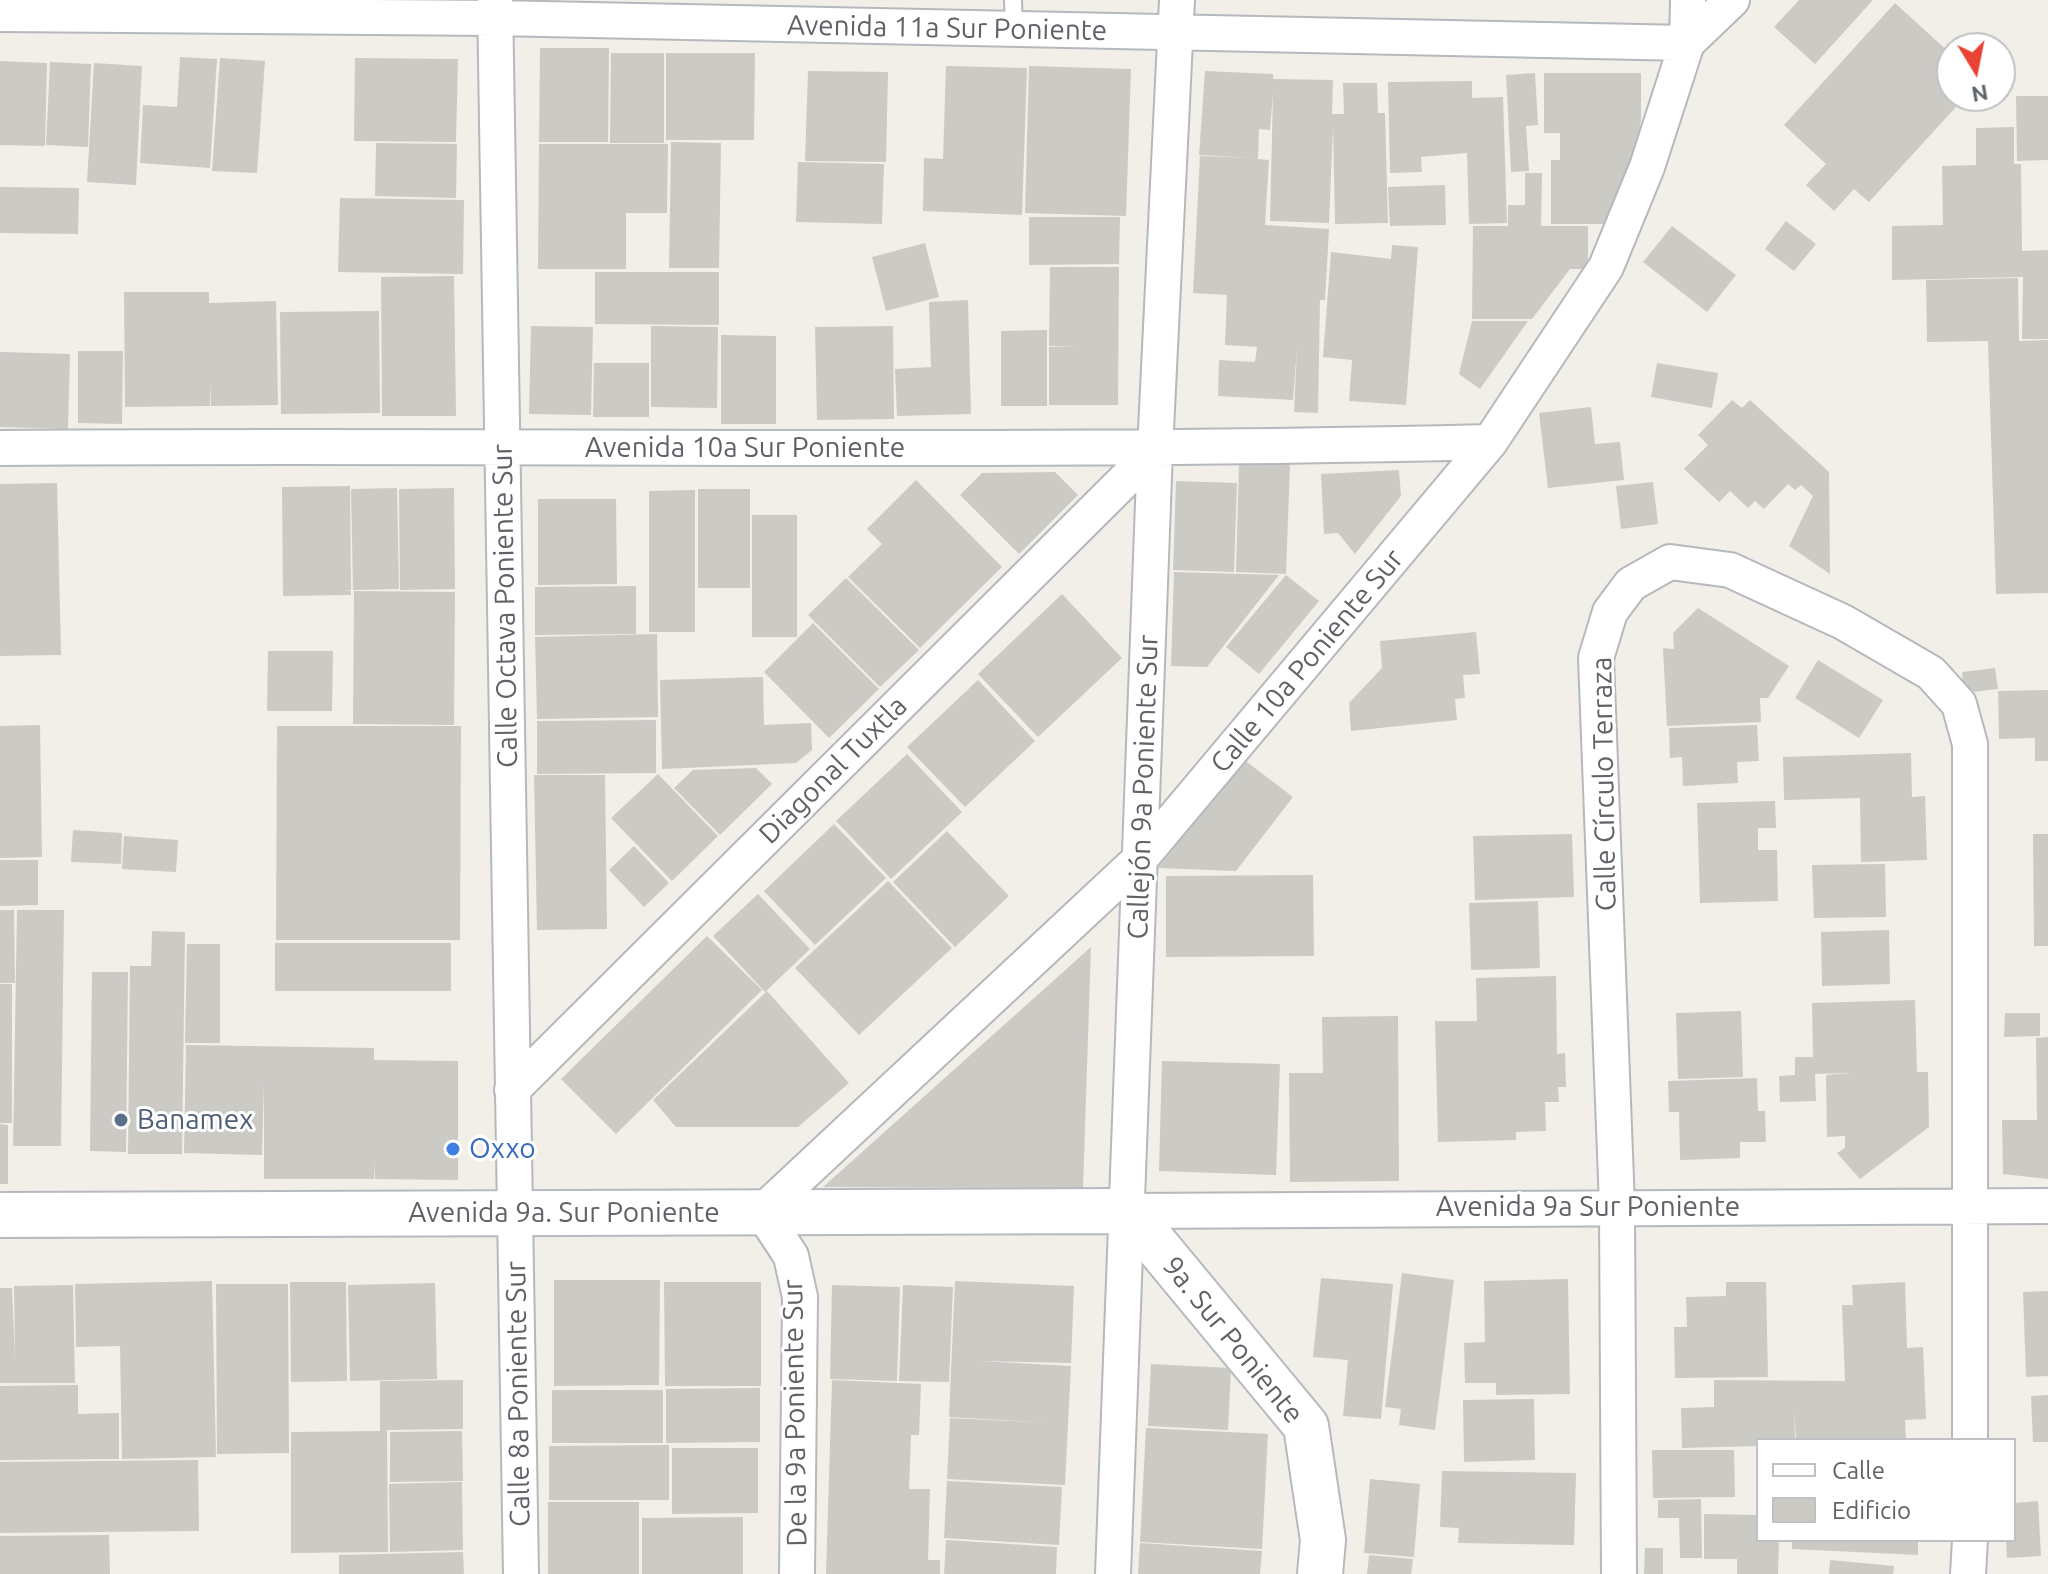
<!DOCTYPE html>
<meta charset="utf-8">
<style>
body{margin:0}
#map{position:relative;width:2048px;height:1574px;overflow:hidden;background:#f1efe8;font-family:Ubuntu,sans-serif}
canvas{display:block}
.legend{position:absolute;left:1756px;top:1438px;width:260px;height:104px;box-sizing:border-box;background:#fff;border:2px solid #bfc1c3;margin:0;padding:10px 14px;list-style:none;font-size:24px;color:#5f6368}
.legend li{display:flex;align-items:center;gap:16px;height:40px}
.legend b{width:40px;border:2px solid #bfc1c3}
.north{position:absolute;left:1936px;top:32px;width:80px;height:80px;box-sizing:border-box;background:#fff;border:2px solid #bfc1c3;border-radius:50%;rotate:170deg;font-size:22px;font-weight:700;line-height:32px;text-align:center;color:#5f6368}
.north::after{content:'';display:block;margin:auto;width:28px;height:36px;background:#ea4335;clip-path:polygon(50% 0,100% 100%,50% 72%,0 100%)}
</style>
<div id="map">
<canvas width="2048" height="1574"></canvas>
<ul class="legend">
<li><b style="height:10px;background:#fff"></b>Calle</li>
<li><b style="height:22px;background:#cccac5"></b>Edificio</li>
</ul>
<div class="north">N</div>
</div>
<script>
const context = document.querySelector('canvas').getContext('2d');
context.lineJoin = 'round';
function fillPath(path, color) {
  context.fillStyle = color;
  context.fill(path, 'evenodd');
}
function strokePath(path, color, width, dash) {
  context.strokeStyle = color;
  context.lineWidth = width;
  context.lineCap = dash ? 'butt' : 'round';
  context.setLineDash(dash || []);
  context.stroke(path);
}
function write(font, color, halo, rows, align = 'center') {
  context.font = font + ' Ubuntu,sans-serif';
  context.lineWidth = 6;
  context.setLineDash([]);
  context.textBaseline = 'middle';
  context.strokeStyle = halo;
  context.fillStyle = color;
  for (const [text, x, y, turn = 0] of rows) {
    context.save();
    context.translate(x, y);
    context.rotate((+turn || 0) * Math.PI / 180);
    context.textAlign = isNaN(turn) ? turn : align;
    if (halo) context.strokeText(text, 0, 0);
    context.fillText(text, 0, 0);
    context.restore();
  }
}
const building = new Path2D(`
 M1799,0H1873L1815,64L1774,27Z
 M1895,3L1952,55V96H1966L1869,202L1854,189L1834,211L1806,185L1826,164L1784,125Z
 M540,48H609L608,142H539Z
 M611,53H664V143H610Z
 M666,53H755L754,140H666Z
 M180,57L217,59L210,168L140,163L143,105L177,107Z
 M220,58L265,61L257,173L212,171Z
 M355,58L458,59L456,142L354,141Z
 M0,61L47,63L45,146L0,145Z
 M50,62L91,64L88,147L46,145Z
 M94,63L142,66L136,185L87,182Z
 M946,66L1027,68L1022,215L923,211L924,158L943,159Z
 M1029,66L1131,69L1126,216L1025,213Z
 M808,71L888,72L886,162L805,161Z
 M1205,71L1273,74V79L1333,80L1332,114H1344L1343,83H1377L1378,113H1385L1388,223L1335,224L1333,126L1329,223L1270,221L1273,93L1270,130L1259,129L1258,159L1269,160L1265,225L1329,229L1325,300H1320L1318,413L1294,412L1297,349L1293,400L1218,396L1219,360L1255,362L1257,347L1225,345L1227,295L1193,293L1200,156L1253,158L1199,155Z
 M1535,73L1538,125L1526,126L1529,171L1511,172L1506,75Z
 M1544,73H1641V121L1618,224H1551V160H1560V133H1544Z
 M1472,81V98L1503,97L1507,223L1469,224L1467,153L1421,157L1422,172L1390,173L1388,82Z
 M2016,96H2048V160L2017,161Z
 M2014,127V164H2021L2022,251L2048,250V339H2022L2023,277L1892,280V226L1943,225L1942,166L1976,165V128Z
 M671,142L721,143L719,268H669Z
 M376,143L457,144L456,198L375,196Z
 M539,144H668L667,213H626V269H538Z
 M798,162L884,164L882,224L796,222Z
 M1525,173H1542L1541,226H1588V269H1570L1532,319H1472L1473,226H1508V205H1525Z
 M1445,185L1446,225L1390,226L1388,187Z
 M0,187L79,188L78,234L0,233Z
 M340,198L464,200L463,274L338,272Z
 M1029,217H1120L1119,264L1029,265Z
 M1786,221L1816,244L1794,271L1765,249Z
 M1672,226L1736,275L1707,312L1643,262Z
 M925,243L939,297L886,311L872,257Z
 M1392,245L1418,247L1406,405L1349,401L1352,360L1323,357L1331,252L1391,259Z
 M1050,267H1119L1118,405H1049V347H1075L1049,346Z
 M595,272H719V325L595,324Z
 M454,276L456,416H382L381,277Z
 M2018,278L2019,341L2048,340V593L1996,594L1988,341L1927,342L1926,280Z
 M124,292H209V303L276,301L278,405L211,406V382L210,406L125,407Z
 M968,300L971,414L897,416L895,369L931,367L929,302Z
 M379,311L380,413L281,414L280,312Z
 M1472,321H1528L1480,389L1459,374Z
 M531,326L593,327L591,415L529,414Z
 M651,326L718,327L717,408L651,407Z
 M893,326L894,419L817,420L815,327Z
 M1047,330V406H1001V331Z
 M721,335L776,336V424H721Z
 M78,351H123L122,424L78,423Z
 M0,352L70,354L68,429L0,427Z
 M594,363H649V417H593Z
 M1657,363L1718,373L1712,408L1651,397Z
 M1732,400L1742,408L1750,400L1829,472L1830,574L1789,546L1813,496L1801,485L1795,490L1788,484L1764,509L1755,501L1748,508L1730,491L1719,502L1684,469L1708,445L1698,435Z
 M1591,407L1595,444L1620,442L1624,480L1548,488L1539,413Z
 M1239,462L1290,464L1286,574L1236,572Z
 M1399,470L1401,496L1355,554L1338,533L1324,534L1321,474Z
 M1055,472L1078,495L1019,554L960,495L982,473Z
 M916,480L1002,567L920,648L848,577L882,544L867,529Z
 M1176,481L1237,483L1234,572L1173,570Z
 M1653,482L1658,524L1621,529L1616,486Z
 M57,483L61,655L0,656V484Z
 M350,486L351,590L346,591H351V595L283,596L282,487Z
 M397,488L399,589L353,590L351,489Z
 M454,488L455,589L400,590L399,489Z
 M698,489H750V588H698Z
 M695,490V632H649V491Z
 M538,499H616L617,584L538,585Z
 M752,515H797V637H752Z
 M1174,572L1279,575L1207,667L1171,666Z
 M1286,575L1319,601L1259,674L1226,647Z
 M846,578L919,650L880,687L808,615Z
 M636,586V634L535,635V587Z
 M354,591L455,592L454,725L353,724Z
 M1062,594L1122,658L1038,737L978,674Z
 M1698,608L1789,666L1768,698H1760L1761,722L1667,726L1663,648L1674,649L1673,633Z
 M813,623L879,689L829,738L764,672Z
 M1476,632L1480,674L1463,675L1465,698L1455,699L1457,720L1351,731L1349,703L1382,668L1380,641Z
 M657,634L658,717L537,719L535,637Z
 M268,651H333L332,711H267Z
 M1818,660L1883,700L1859,738L1795,698Z
 M1995,668L1998,689L1964,693L1962,672Z
 M763,677L764,725L811,723L812,750L796,763L662,769L660,680Z
 M978,680L1035,741L965,807L907,747Z
 M2048,690V761H2035V738L1999,739L1998,691Z
 M656,720V773L537,774V721Z
 M40,725L42,857L0,858V726Z
 M1757,725L1759,761L1737,762L1738,783L1683,786L1682,757L1670,758L1669,728Z
 M277,726H461L460,940H276Z
 M1911,753L1912,797L1925,796L1927,860L1861,862L1860,798L1784,800L1783,757Z
 M907,754L962,812L891,879L836,821Z
 M1243,759L1293,797L1236,871L1158,868Z
 M756,768L772,784L720,835L674,788L693,770Z
 M658,774L718,836L672,881L611,818Z
 M534,775H605L607,929L537,930Z
 M1775,801L1776,828H1758V850H1777L1778,901L1700,903L1697,803Z
 M834,824L886,878L815,945L764,891Z
 M73,830L122,833L121,864L71,862Z
 M947,831L1009,896L955,947L893,882Z
 M1572,834L1574,897L1475,900L1473,836Z
 M2033,834H2048V946H2034Z
 M124,836L178,840L176,872L122,869Z
 M634,846L669,883L644,907L609,870Z
 M0,860H38V905L0,906Z
 M1885,864L1886,917L1814,918L1812,865Z
 M1313,875L1314,956L1166,957V876Z
 M888,881L952,948L859,1035L795,968Z
 M758,894L810,949L765,992L713,936Z
 M1538,901L1540,968L1471,970L1469,903Z
 M0,910H14L15,983H0Z
 M17,910H64L61,1146H13Z
 M1889,930L1890,984L1822,986L1821,932Z
 M152,931L185,932L182,1154H128L130,966H151Z
 M707,936L762,990L616,1134L561,1079Z
 M275,943H451V991H275Z
 M187,944H220V1043H185Z
 M1091,947L1083,1188L823,1187Z
 M92,972H128L126,1152L90,1151Z
 M1556,976L1557,1054L1565,1053L1566,1087H1558L1559,1102H1545L1546,1131L1516,1132V1140L1438,1142L1435,1021H1477L1476,978Z
 M0,984H12V1123H0Z
 M767,991L849,1083L798,1127H676L653,1100Z
 M1915,1000L1917,1072H1928L1929,1127L1860,1179L1837,1153L1845,1148V1136L1827,1137L1826,1075L1851,1073L1815,1074L1816,1101L1780,1102L1779,1076L1795,1075V1057H1813L1812,1003Z
 M1741,1011L1743,1077L1678,1079L1676,1013Z
 M2005,1013H2040V1036L2004,1037Z
 M1398,1016L1399,1181L1290,1182L1289,1073H1323L1322,1017Z
 M2048,1037V1179L2003,1174L2002,1120H2037L2036,1038Z
 M186,1045L374,1048V1060L458,1061V1180L375,1179V1162L374,1179H264V1081L262,1155L184,1153Z
 M1162,1061L1280,1064L1276,1175L1159,1171Z
 M1757,1078L1758,1111H1765L1766,1142H1740V1158L1680,1160L1679,1112H1669L1668,1081Z
 M0,1124L8,1125V1184H0Z
 M1402,1273L1454,1280L1435,1430L1399,1425L1401,1409L1385,1407Z
 M1321,1278L1393,1284L1381,1419L1343,1416L1348,1360L1313,1357Z
 M1568,1279L1570,1394L1496,1395V1383H1465L1464,1343L1485,1342L1484,1281Z
 M554,1280H660L659,1385L554,1386Z
 M212,1281L216,1457L122,1459L120,1346L76,1347L75,1284Z
 M955,1281L1074,1286L1071,1363L980,1361L1071,1366L1065,1485L947,1479L950,1418L1053,1423L949,1417Z
 M290,1282H346L347,1381L291,1382Z
 M664,1282H761V1386H665Z
 M1726,1282H1766L1768,1377L1675,1378L1674,1327H1687L1686,1297L1726,1296Z
 M1905,1282L1907,1348L1923,1347L1926,1419L1905,1420L1906,1440H1796L1794,1411L1795,1440H1758V1446L1682,1448L1681,1408L1714,1407V1380L1845,1381L1842,1305H1853L1852,1285Z
 M435,1283L437,1379L350,1381L348,1285Z
 M216,1284H288L289,1453L217,1454Z
 M73,1285L75,1383H0V1288H12L15,1361L14,1286Z
 M832,1285L900,1287L897,1381L830,1379Z
 M903,1285L953,1287L949,1382L899,1381Z
 M2048,1291V1376L2026,1377L2023,1292Z
 M1151,1364L1231,1368L1228,1430L1148,1426Z
 M463,1380V1429L387,1430L388,1552L291,1553V1432L380,1431V1381Z
 M832,1380L921,1384L919,1435H911L909,1489H930L928,1560H940V1574H826Z
 M78,1385V1414L119,1413V1459L0,1460V1386Z
 M760,1388V1442L666,1443V1389Z
 M552,1390H663V1443H552Z
 M2048,1395V1442H2033L2031,1396Z
 M1534,1399L1535,1460L1464,1462L1463,1400Z
 M1146,1428L1268,1434L1262,1549L1140,1542Z
 M462,1431L463,1481L390,1482V1432Z
 M669,1445V1500H549V1446Z
 M672,1448H758V1513L672,1514Z
 M1652,1450H1734L1735,1497L1653,1498Z
 M198,1460L199,1531L0,1533V1462Z
 M1442,1471L1576,1473L1574,1545L1458,1543L1459,1528L1440,1527Z
 M1370,1479L1420,1484L1414,1557L1364,1553Z
 M947,1481L1062,1487L1059,1545L944,1538Z
 M462,1482L463,1550L390,1552L389,1484Z
 M1701,1499L1702,1558H1680L1679,1518H1658V1500Z
 M2038,1501L2041,1556L2007,1558L2006,1540H2014V1503Z
 M548,1502H639V1574H548Z
 M1704,1514L1758,1515V1540H1779L1778,1574H1737V1559H1704Z
 M743,1517V1574H642V1518Z
 M109,1535L110,1574H0V1536Z
 M946,1540L1057,1547L1056,1574H944Z
 M1792,1540H1918V1555L1792,1549Z
 M1140,1543L1262,1551L1260,1574H1138Z
 M1645,1548H1663V1574H1644Z
 M463,1552L464,1574H339V1555Z
 M1369,1555L1413,1559L1411,1574H1367Z
 M1830,1560L1894,1566L1893,1574H1829Z`);
const service = new Path2D(`
 M1013,0L1014,28`);
const minor = new Path2D(`
 M495,0L521,1574
 M0,14L495,18L1687,43L1732,0
 M0,448C497,444 993,454 1490,442
 M512,1090L1155,450
 M1128,1211L2048,1206
 M797,1574L800,1297L791,1256L762,1212L1140,859L1490,442L1606,267L1647,167L1687,43L1688,0
 M1113,1574L1155,450L1177,0
 M1619,1574L1617,1206L1596,658L1610,612L1631,584L1670,562L1730,570L1843,622L1931,673L1959,704L1970,744V1440
 M1968,1574L1970,1540`);
const secondary = new Path2D(`
 M0,1215L1128,1211L1306,1426L1323,1540L1320,1574`);
const markers = [
 [121,1120,8,"#5c6f8a"],
 [453,1149,8,"#3f7fe0"]
];
const streetNames = [
 ["Avenida 11a Sur Poniente",947,28,1],
 ["Avenida 10a Sur Poniente",745,448],
 ["Calle Octava Poniente Sur",505,606,-91],
 ["Calle 10a Poniente Sur",1307,661,-50],
 ["Diagonal Tuxtla",833,770,-45],
 ["Calle Círculo Terraza",1604,784,-91],
 ["Callejón 9a Poniente Sur",1143,787,-88],
 ["Avenida 9a Sur Poniente",1588,1207],
 ["Avenida 9a. Sur Poniente",564,1213],
 ["9a. Sur Poniente",1233,1340,51],
 ["Calle 8a Poniente Sur",518,1394,-91],
 ["De la 9a Poniente Sur",795,1413,-91]
];
const serviceNames = [
 ["Banamex",137,1120]
];
const shopNames = [
 ["Oxxo",469,1149]
];
fillPath(building, '#cccac5');
strokePath(service, '#b5b8bc', 20);
strokePath(minor, '#b5b8bc', 38);
strokePath(secondary, '#b6babf', 48);
strokePath(service, '#fff', 16);
strokePath(minor, '#fff', 34);
strokePath(secondary, '#fff', 44);
for (const [x, y, r, color] of markers) {
  const dot = new Path2D();
  dot.arc(x, y, r, 0, 2 * Math.PI);
  context.fillStyle = color;
  context.fill(dot);
  strokePath(dot, '#fff', 3);
}
write('28px', '#5f6368', '#fff', streetNames);
write('28px', '#4e5e75', '#fff', serviceNames, 'left');
write('28px', '#366cbe', '#fff', shopNames, 'left');
</script>
